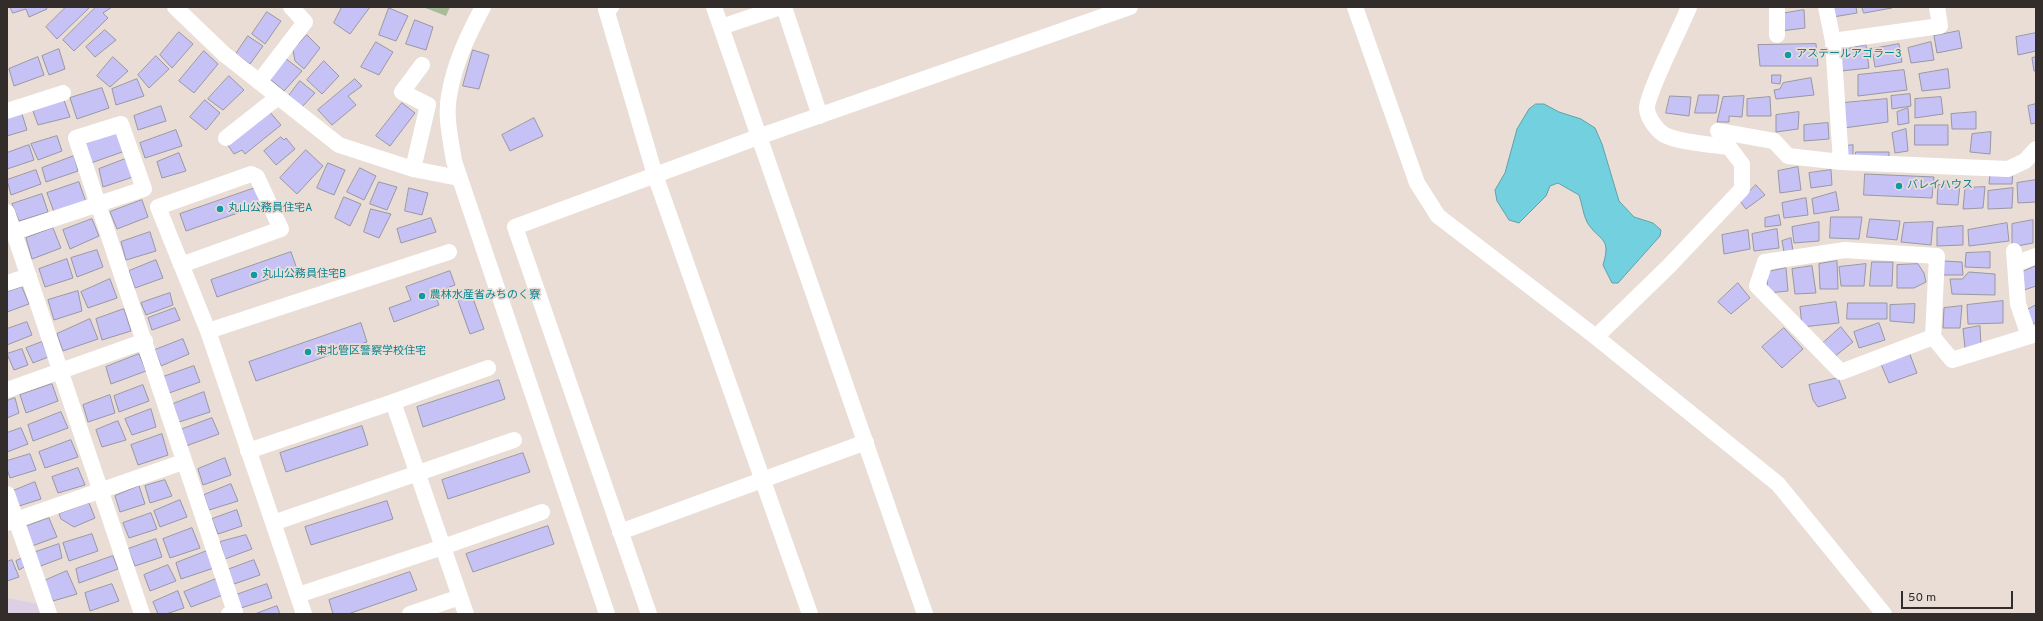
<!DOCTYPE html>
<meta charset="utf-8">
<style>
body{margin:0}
#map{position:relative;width:2043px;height:621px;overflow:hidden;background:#e9ddd5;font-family:Overpass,sans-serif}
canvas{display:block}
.frame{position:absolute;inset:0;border:8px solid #322d2a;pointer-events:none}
.scale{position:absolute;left:1901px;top:591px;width:112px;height:18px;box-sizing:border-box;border:2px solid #322d2a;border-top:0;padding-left:5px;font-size:12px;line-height:14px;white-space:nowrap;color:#322d2a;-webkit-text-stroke:3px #e9ddd5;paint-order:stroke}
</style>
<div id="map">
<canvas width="2043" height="621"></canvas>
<div class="frame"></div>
<div class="scale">50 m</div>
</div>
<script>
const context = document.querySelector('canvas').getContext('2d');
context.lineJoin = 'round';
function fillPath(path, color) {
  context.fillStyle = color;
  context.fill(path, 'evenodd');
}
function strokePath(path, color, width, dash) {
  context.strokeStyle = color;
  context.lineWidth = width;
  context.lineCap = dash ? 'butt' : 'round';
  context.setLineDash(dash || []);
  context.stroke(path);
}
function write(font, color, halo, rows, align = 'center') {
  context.font = font + ' Overpass,"Noto Sans JP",sans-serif';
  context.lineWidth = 3.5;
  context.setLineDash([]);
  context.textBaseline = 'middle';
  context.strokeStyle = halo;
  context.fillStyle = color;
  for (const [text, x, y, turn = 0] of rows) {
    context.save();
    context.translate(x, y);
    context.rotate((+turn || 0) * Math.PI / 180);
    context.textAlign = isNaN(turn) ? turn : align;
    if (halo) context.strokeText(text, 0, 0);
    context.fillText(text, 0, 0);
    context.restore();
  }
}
const commercial = new Path2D(`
 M7,598L38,604L43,614H7Z`);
const green = new Path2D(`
 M423,7H450L446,16Z`);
const water = new Path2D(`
 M1536,104H1544L1559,112L1581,119L1595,128L1602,144L1619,201L1634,217L1653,223L1661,230L1660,236L1618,283H1612L1603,265C1612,236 1599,242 1587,222C1583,214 1582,203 1579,195L1558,183L1550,186L1546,196L1519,223L1509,220L1497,201L1495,190L1505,173L1517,129L1529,109Z`);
const building = new Path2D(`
 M10,7H46L47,9L29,17L26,9L13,13Z
 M66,7H90L57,39L46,27Z
 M96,7H112L103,13L108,18L74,51L63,40Z
 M342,7H370L350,34L334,23Z
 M1830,7H1856L1857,13L1833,17Z
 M1862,7H1892V8L1864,13Z
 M389,8L408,16L396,41L379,35Z
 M1804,10L1805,28L1781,31L1780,14Z
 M267,12L281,21L265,44L252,34Z
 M415,20L433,27L426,50L406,44Z
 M105,30L116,40L95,57L86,47Z
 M1959,31L1962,48L1937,53L1934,36Z
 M179,32L193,44L172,68L160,55Z
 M2036,33V51L2018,55L2016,37Z
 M307,35L320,48L304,69L295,61L293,50Z
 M248,36L263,46L250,64L236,54Z
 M376,42L393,52L379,75L361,67Z
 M1931,42L1934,60L1911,63L1908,48Z
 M1816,44L1818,66H1760L1758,45Z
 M1899,44L1902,62L1875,67L1872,49Z
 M1866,45L1869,68L1841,71L1839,51Z
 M59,49L65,69L49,75L42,56Z
 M473,50L489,55L479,89L463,86Z
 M204,51L218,64L194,93L179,81Z
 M156,56L169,69L149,88L138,75Z
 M38,57L44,75L14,86L9,69Z
 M113,57L128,71L110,87L97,76Z
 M2036,57V71H2034L2032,58Z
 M285,58L302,71L284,91L270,79Z
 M324,61L339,76L322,94L307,80Z
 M1948,69L1950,88L1922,91L1919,74Z
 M1904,70L1907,90L1858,96V75Z
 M1772,75H1781L1780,84L1772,83Z
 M229,76L244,90L223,110L208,99Z
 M1811,78L1814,95L1776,99L1774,90L1780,89L1783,83Z
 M137,79L144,96L116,105L112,89Z
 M355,79L362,86L348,96L356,105L332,125L318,110Z
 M300,81L315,93L301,108L288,97Z
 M102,88L109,108L77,119L70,98Z
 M1910,94L1911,106L1892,109L1891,96Z
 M1699,95H1719L1716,113H1695Z
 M1670,96L1691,97L1689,116L1666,113Z
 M1744,96L1742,117L1729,116V122H1717L1723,97Z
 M1770,97L1771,116H1747V99Z
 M1941,97L1943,114L1915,118V99Z
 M1887,99L1888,122L1844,128L1843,103Z
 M64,100L70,117L38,125L33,111Z
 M205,100L220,113L206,130L190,117Z
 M402,103L415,113L390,146L376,136Z
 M2036,104V123L2031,124L2028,106Z
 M161,106L166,121L138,130L134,116Z
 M1908,108L1909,123L1898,125L1897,112Z
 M269,111L281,125L245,154L242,150L234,154L227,144Z
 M1799,112L1798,129L1776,132V115Z
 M1976,112V129H1952L1951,114Z
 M22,114L27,130L7,136V119Z
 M534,118L543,136L510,151L502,135Z
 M1828,123L1829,139L1804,141V125Z
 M1915,125H1948V145H1915Z
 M1906,129L1908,151L1895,153L1892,133Z
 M176,130L182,146L145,158L140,143Z
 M119,131L125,151L91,163L85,144Z
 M1991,132L1990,154L1970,152L1972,134Z
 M57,136L62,151L38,160L31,144Z
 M281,137L284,140L286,138L295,149L276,165L264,151Z
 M29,145L34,160L7,169V153Z
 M1853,145V155L1847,156L1846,146Z
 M306,150L323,166L297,194L280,178Z
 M1856,152H1889V159L1855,158Z
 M179,153L186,171L162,178L157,162Z
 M74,156L78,171L46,182L42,168Z
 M128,158L133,177L103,187L99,169Z
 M328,163L345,170L334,195L317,188Z
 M1798,167L1801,190L1780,193L1778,171Z
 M360,168L376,176L364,200L347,192Z
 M36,170L41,184L11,195L7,180Z
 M1831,170L1832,185L1811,188L1809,173Z
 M2013,172L2012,184H1989L1990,174Z
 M1865,174L1934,177L1932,198L1864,195Z
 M2036,180V202L2018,203L2017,183Z
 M79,182L86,202L54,212L47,193Z
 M379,182L397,187L387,210L370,204Z
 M1960,184L1958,205L1937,204L1938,185Z
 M1756,185L1765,195L1746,209L1740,201Z
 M1985,187L1983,208L1963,209L1965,188Z
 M255,188L261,205L186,231L180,214Z
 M409,188L428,193L422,215L405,211Z
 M2013,188L2012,208L1988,209V191Z
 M1836,192L1839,210L1814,214L1812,199Z
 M42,194L48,212L19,221L12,204Z
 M344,197L361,204L350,226L335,218Z
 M1806,198L1808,215L1784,218L1782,203Z
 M142,200L148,217L117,229L110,212Z
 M371,209L391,214L379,238L364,232Z
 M1779,215L1781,225L1765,227V218Z
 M1831,217H1862L1859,239L1830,238Z
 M431,218L436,232L401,243L397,229Z
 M92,219L99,236L70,249L63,230Z
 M1870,219L1900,221L1897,240L1867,237Z
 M2033,220V243L2012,247V224Z
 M1819,222V241L1794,243L1792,227Z
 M1933,222L1931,245L1901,242L1904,223Z
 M2007,223L2009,241L1969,246L1968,230Z
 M1963,226V245L1937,246V228Z
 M53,228L61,248L32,259L26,238Z
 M1777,229L1779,248L1754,251L1752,234Z
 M1748,230L1750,249L1724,254L1722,235Z
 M150,232L156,251L126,260L121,242Z
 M1791,238L1793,251L1784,252L1782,241Z
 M97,250L103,267L77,277L71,258Z
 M291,252L297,269L217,297L211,280Z
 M1990,252V268L1965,267L1966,253Z
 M67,259L73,278L45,287L39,269Z
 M156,260L163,278L135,288L129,271Z
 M1837,261L1838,289H1820L1819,264Z
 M1943,261L1962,262L1963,275H1942Z
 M1872,262H1893L1892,286H1870Z
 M1866,264L1864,286H1841L1839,267Z
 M1918,264L1924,273L1926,282L1914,288H1897V265Z
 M1812,266L1816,293L1795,294L1792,269Z
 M2036,266V286L2024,290L2018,274Z
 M1786,268L1788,291L1768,293L1767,279L1768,272Z
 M450,271L455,285L434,293L439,305L394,322L389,308L411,300L406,287Z
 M1969,272L1995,274V295L1952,294L1950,279H1962Z
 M110,279L117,298L88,308L81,292Z
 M1738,283L1750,298L1731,314L1718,302Z
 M22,287L29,304L7,312V292Z
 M470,290L484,329L470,334L456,295Z
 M78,291L82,311L54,320L48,300Z
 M170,293L173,305L146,315L141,303Z
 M2003,301V323L1968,324L1967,305Z
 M1836,302L1839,323L1802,327L1800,307Z
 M1848,303H1887V319H1847Z
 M1915,304L1914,323L1890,321V305Z
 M2036,305V322L2031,325L2025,311Z
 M1962,306L1960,328H1943L1944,308Z
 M175,308L180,320L152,330L148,318Z
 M124,309L131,331L102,340L96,319Z
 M90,319L98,339L63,351L57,334Z
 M27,322L32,335L7,345V329Z
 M361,323L367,342L256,381L249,362Z
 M1879,323L1885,340L1859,348L1854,332Z
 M1980,326L1981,345L1965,348L1963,329Z
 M1841,327L1853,342L1834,357L1823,343Z
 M1784,328L1803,349L1782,368L1762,347Z
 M183,339L189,354L161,366L155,350Z
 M42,342L48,357L33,363L26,348Z
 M22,349L28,365L14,370L7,354Z
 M1909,352L1917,373L1889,383L1881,364Z
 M139,354L146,371L111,384L106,367Z
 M194,366L200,382L169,393L163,377Z
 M1838,378L1846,398L1818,407L1813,400L1809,385Z
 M499,380L505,399L423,427L417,407Z
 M52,384L58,401L26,413L20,395Z
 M143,385L149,401L119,412L114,396Z
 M204,392L210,412L179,422L173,404Z
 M110,395L115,413L88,422L83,405Z
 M15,398L19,413L7,418V401Z
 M151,409L156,427L132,435L125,419Z
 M61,412L68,428L33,441L28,425Z
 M212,418L219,434L186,446L180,430Z
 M118,421L126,440L102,447L96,430Z
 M362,426L368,445L286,472L280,453Z
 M21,428L28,444L7,452V433Z
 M162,434L168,455L138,465L131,445Z
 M71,440L78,457L45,468L39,452Z
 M523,453L530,472L448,499L442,480Z
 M30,454L36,470L10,478L7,469V461Z
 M225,458L231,475L203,485L198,469Z
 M78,468L85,485L58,493L52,477Z
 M165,480L172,496L150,503L145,486Z
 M35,482L41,499L19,506L13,491Z
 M231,484L238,501L209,510L204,495Z
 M139,486L145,504L120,512L115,496Z
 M180,500L187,517L160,527L154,511Z
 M387,501L393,519L311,545L305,527Z
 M89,503L95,518L74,527L61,519L59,514Z
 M237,510L242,526L218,534L212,519Z
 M151,513L157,529L129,538L123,523Z
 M49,518L57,537L32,546L25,527Z
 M548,526L554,544L473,572L466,554Z
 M192,528L200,548L170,558L163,539Z
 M92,534L98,551L69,561L63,543Z
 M246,535L252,549L225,559L220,542Z
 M156,539L162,557L135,566L128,549Z
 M59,544L62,558L38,567L33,553Z
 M207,551L214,568L181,579L176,563Z
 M113,556L118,569L79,583L76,569Z
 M23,558L26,566L19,570L16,561Z
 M12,560L19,577L7,581V562Z
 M254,560L260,575L234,584L227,570Z
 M168,565L176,581L150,591L144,575Z
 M67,571L77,594L53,601L44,581Z
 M410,572L417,590L348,614H333L329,600Z
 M216,579L223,595L191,607L184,592Z
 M112,584L119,601L90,611L85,593Z
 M267,584L272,598L241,608L236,595Z
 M178,591L184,608L166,614H158L153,602Z
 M277,606L280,614H255Z`);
const minor = new Path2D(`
 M175,7L224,54L339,145L413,169L459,178
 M483,7C468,35 454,64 449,96C445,117 451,141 454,161L607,614
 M611,7L606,9L655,175L810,614
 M714,7L925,614
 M784,7L820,116
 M1355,7L1417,183L1438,216L1596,337L1778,484L1884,614
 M1826,7L1833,41L1841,162L2008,169L2025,161L2036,149
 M721,27L781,7
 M1777,35V7
 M1833,41L1940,26L1937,7
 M259,82L305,22L291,7
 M7,111L63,93
 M1718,131L1774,141L1788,156L1841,162
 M226,138L278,97
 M413,169L428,105L402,92L422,65
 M7,212L142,614
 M14,232L144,189L121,124L76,138C129,296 181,454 235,612L229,614
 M2014,251L2018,304L2029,336
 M2015,264L2036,256
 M181,265L281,229L257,177L251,174L158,207L208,331L304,614
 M7,283L29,276
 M208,331L449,252
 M1596,337L1669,266L1742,189V164L1729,147C1714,145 1675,142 1663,134C1656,129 1648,118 1647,109C1646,95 1682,25 1689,7
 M1933,337L1841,372L1757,286L1765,262L1845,250L1937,256L1933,337L1952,360L2036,334
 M7,390L145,341
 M393,402L488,368
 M248,451L393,402L466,614
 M7,494L49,614
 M7,523L183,462
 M273,523L514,440
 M620,532L866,442
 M298,595L443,547L542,512
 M410,614L460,597
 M649,614L515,227L758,137L1130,7`);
const markers = [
 [1788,55,4,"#0f9aa8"],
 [1899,186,4,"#0f9aa8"],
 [220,209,4,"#0f9aa8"],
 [254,275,4,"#0f9aa8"],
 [422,296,4,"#0f9aa8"],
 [308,352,4,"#0f9aa8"]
];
const cultureNames = [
 ["アステールアゴラー3",1796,55],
 ["バレイハウス",1907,186],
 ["丸山公務員住宅A",228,209],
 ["丸山公務員住宅B",262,275],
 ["農林水産省みちのく寮",430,296],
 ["東北管区警察学校住宅",316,352]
];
fillPath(commercial, '#ded0e4');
fillPath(green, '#a8bc97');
fillPath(water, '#73d1df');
strokePath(water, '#60a0a9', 1);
fillPath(building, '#c6c2f6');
strokePath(building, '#9897a3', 1);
strokePath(minor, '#fff', 16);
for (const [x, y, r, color] of markers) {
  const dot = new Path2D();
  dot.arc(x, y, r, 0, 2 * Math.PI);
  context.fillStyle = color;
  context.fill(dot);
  strokePath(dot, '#e9ddd5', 1.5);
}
write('11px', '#0d838f', '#e9ddd5', cultureNames, 'left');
</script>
